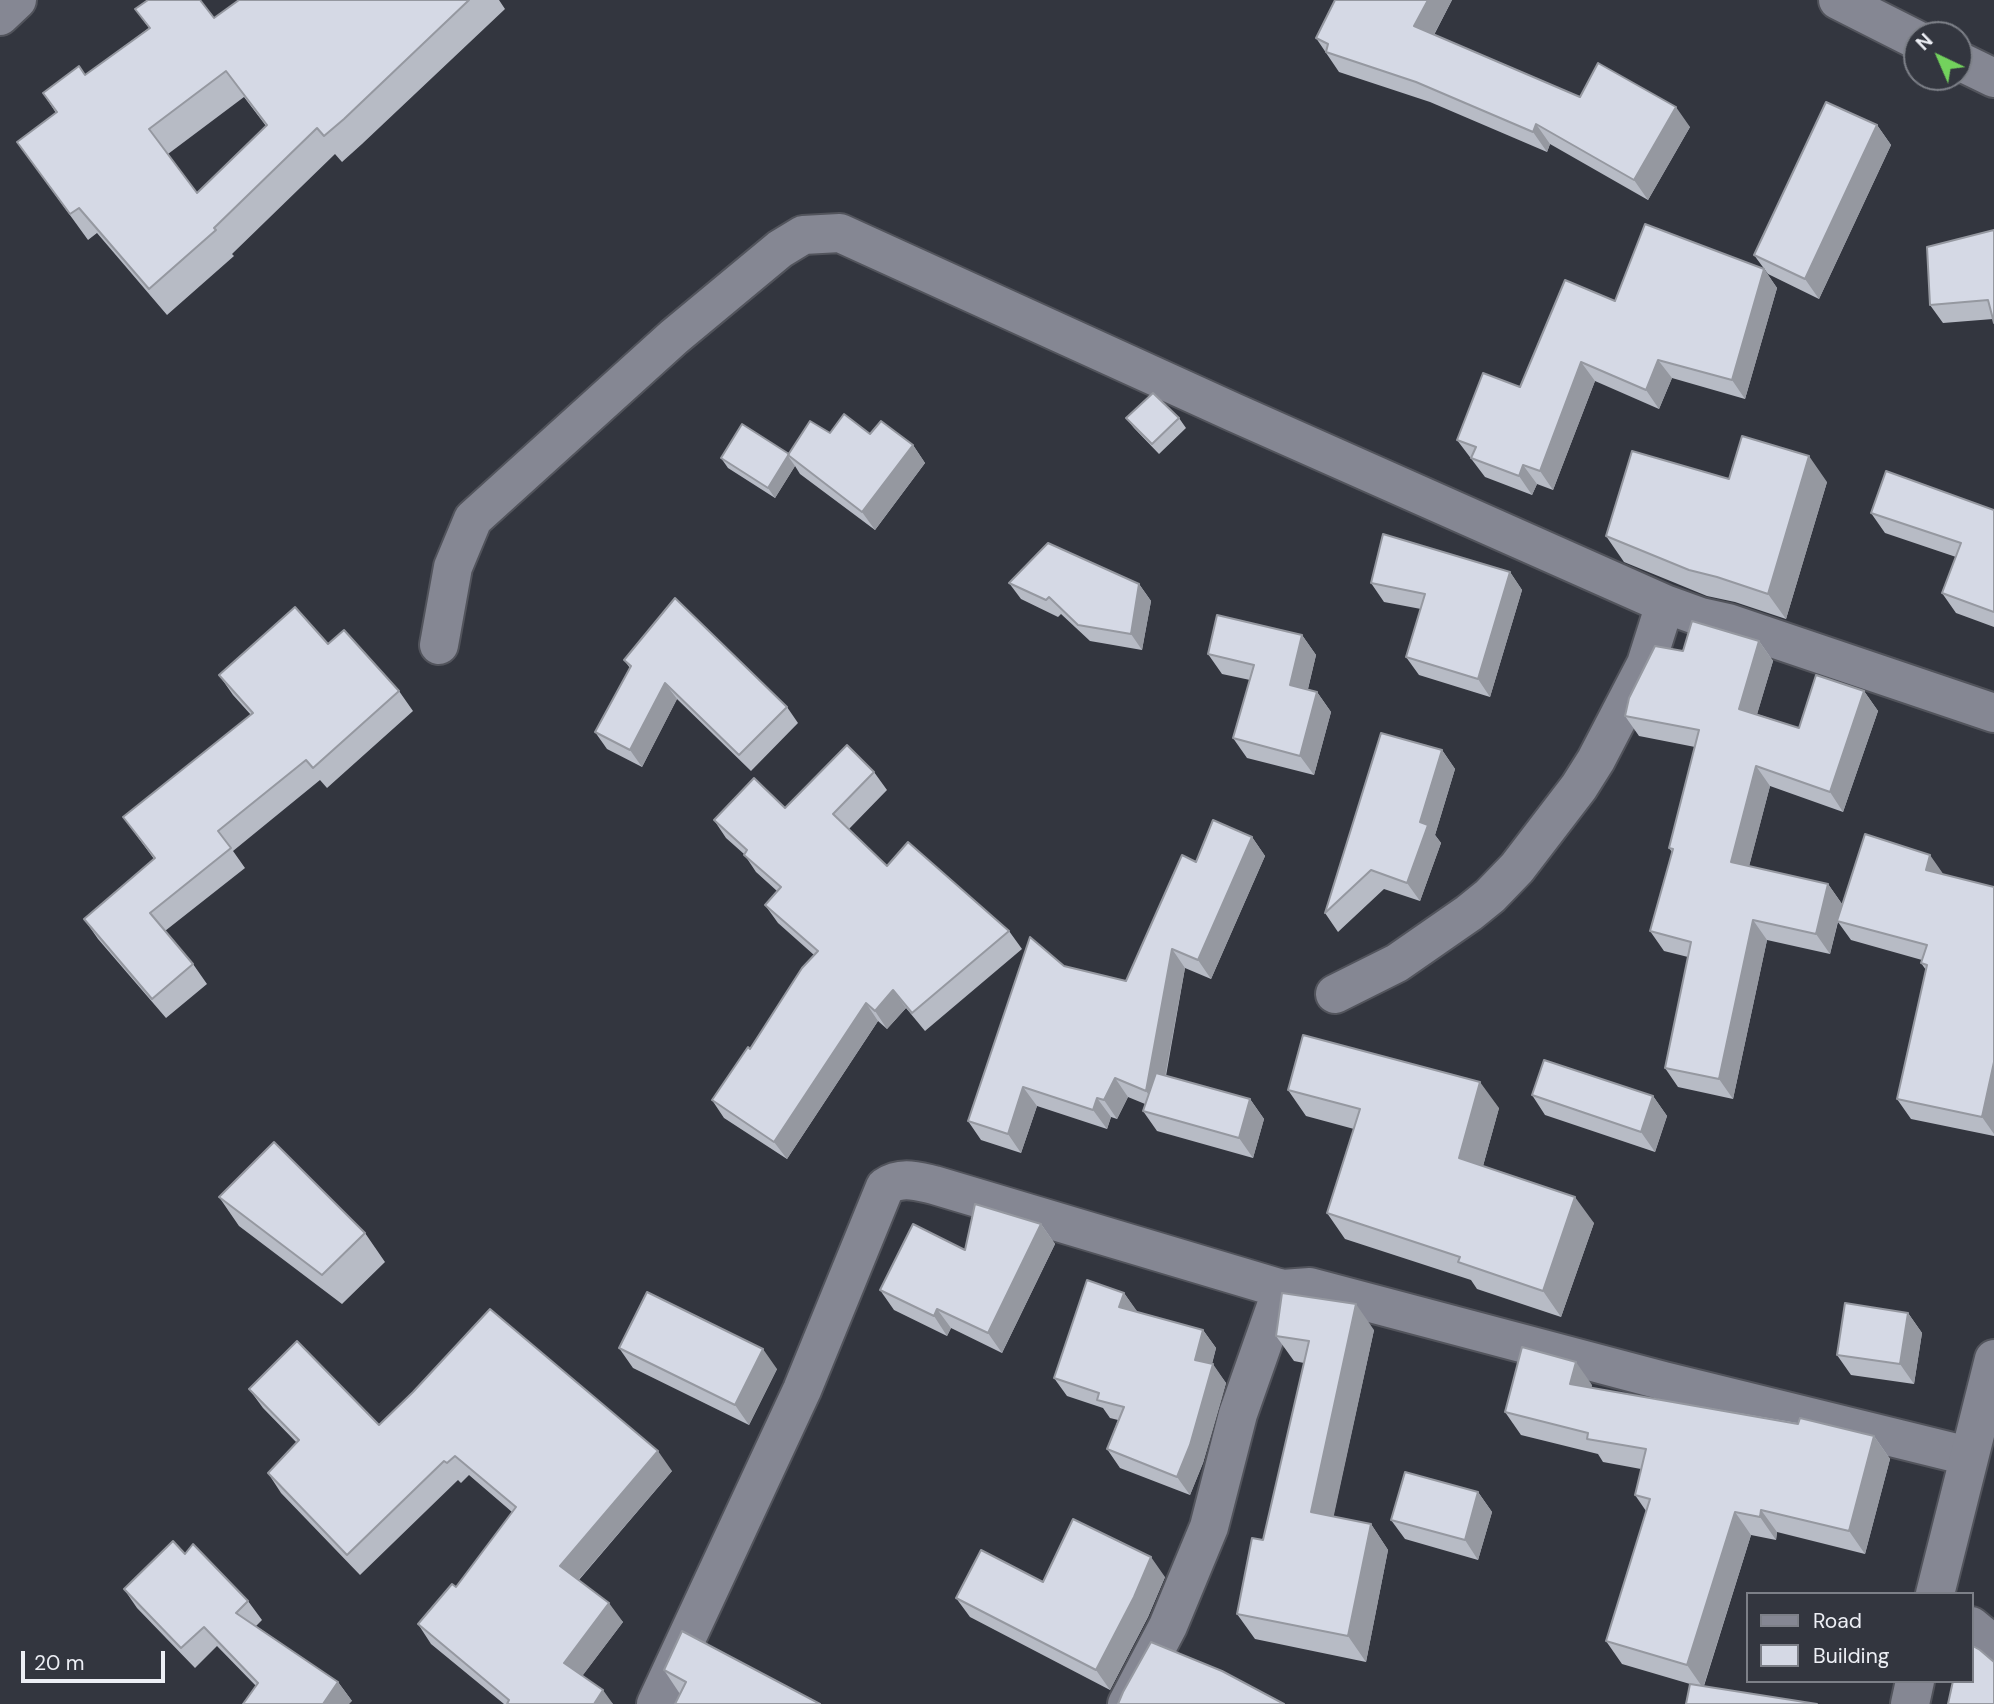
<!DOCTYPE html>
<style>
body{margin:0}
#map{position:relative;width:1994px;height:1704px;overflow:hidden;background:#33363f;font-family:"DM Sans",sans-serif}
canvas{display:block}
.legend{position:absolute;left:1746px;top:1592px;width:228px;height:91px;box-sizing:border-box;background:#33363f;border:2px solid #7d8088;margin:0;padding:9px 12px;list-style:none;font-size:21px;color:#edeff5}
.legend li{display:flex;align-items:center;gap:14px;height:35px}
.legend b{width:35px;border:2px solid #7d8088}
.north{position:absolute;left:1903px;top:21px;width:70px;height:70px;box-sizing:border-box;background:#33363f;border:2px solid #7d8088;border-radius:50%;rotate:316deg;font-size:19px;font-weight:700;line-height:28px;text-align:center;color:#edeff5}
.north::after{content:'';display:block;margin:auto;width:24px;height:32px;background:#73d25d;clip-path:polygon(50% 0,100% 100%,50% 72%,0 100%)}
.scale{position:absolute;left:21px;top:1651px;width:144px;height:32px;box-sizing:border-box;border:4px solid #edeff5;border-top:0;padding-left:9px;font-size:21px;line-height:24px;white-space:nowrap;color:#edeff5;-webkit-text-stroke:5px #33363f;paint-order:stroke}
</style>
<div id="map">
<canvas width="1994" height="1704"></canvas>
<ul class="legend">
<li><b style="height:9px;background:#858793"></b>Road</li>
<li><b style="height:19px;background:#d5d9e5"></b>Building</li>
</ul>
<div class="north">N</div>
<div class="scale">20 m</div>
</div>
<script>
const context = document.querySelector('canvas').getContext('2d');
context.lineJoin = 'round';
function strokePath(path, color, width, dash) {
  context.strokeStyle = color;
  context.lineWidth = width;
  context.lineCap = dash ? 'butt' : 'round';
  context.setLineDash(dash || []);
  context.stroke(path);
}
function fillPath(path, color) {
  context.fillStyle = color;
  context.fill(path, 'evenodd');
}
const minor = new Path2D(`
 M1838,0L1917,40
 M0,16L17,0
 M1959,61L1994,78
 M439,645L453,567L473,519L674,337L780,249L803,235L840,233L1233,412L1665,604
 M1335,994L1397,963L1469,913L1490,896L1517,868L1579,787L1596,760L1646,664L1665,604L1701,617L1728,623L1994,713
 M1971,1626L1994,1645
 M656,1704L802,1390L885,1187C901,1176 916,1181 934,1185L1282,1289L1310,1287L1664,1381L1968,1456
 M1127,1704L1168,1626L1209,1527L1238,1414L1282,1289`);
const tertiary = new Path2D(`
 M1935,1594L1994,1359
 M1910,1704L1915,1681`);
const wall = new Path2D(`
 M239,0H499L505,9L362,144L342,162L335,154L232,254L234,256L167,315L97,233L88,240L17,142L56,113L43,93L85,75L149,28L135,9L214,18ZM244,97L266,126L197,193L168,154Z
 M1335,0H1452L1434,35L1580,97L1690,127L1648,200L1550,144L1547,152L1430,102L1339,72L1316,38Z
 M1877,125L1891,145L1819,299L1768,274L1754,255Z
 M1994,230L1993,319L1943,323L1930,305Z
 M1764,269L1777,288L1745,399L1672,378L1659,409L1595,381L1553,490L1537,484L1532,495L1485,477L1457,440L1520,387L1615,301Z
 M1126,418H1179L1186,428L1159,454L1134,428Z
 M830,433L870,434L913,445L925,463L875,530L800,474L795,466L775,498L728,468L721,458L789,454Z
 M1729,479L1827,482L1786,619L1735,602L1707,596L1624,562L1606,536Z
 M1994,510V627L1956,613L1942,593L1956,557L1885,533L1871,513Z
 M1510,572L1522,590L1490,697L1419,675L1406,657L1421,609L1384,602L1371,583Z
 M1009,583L1139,584L1151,601L1142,650L1090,641L1061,614L1058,617L1021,599Z
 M1302,635L1316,655L1308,689L1317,692L1331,712L1314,775L1247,758L1233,738L1250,680L1222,674L1208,654Z
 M1759,641L1773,661L1757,714L1799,728L1864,691L1878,711L1843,812L1770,786L1749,866L1828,884L1842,904L1944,875L1994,887V1136L1911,1119L1897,1099L1926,970L1921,963L1922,960L1851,940L1838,922L1830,954L1767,940L1733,1099L1678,1087L1665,1068L1688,957L1664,951L1650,931L1672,852L1669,848L1695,747L1639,736L1625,716L1683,651Z
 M328,644L399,691L413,711L327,788L320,780L233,851L245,868L165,931L193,964L207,984L166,1018L98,939L84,919L154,859L123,817L251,715L233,695L219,675Z
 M624,660L787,707L798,723L751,771L677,699L642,767L607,749L595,732L630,668Z
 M1442,750L1455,769L1435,835L1441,843L1420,901L1384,889L1338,932L1325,913Z
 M874,772L887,790L849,829L887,866L1009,931L1022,949L925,1031L906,1008L887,1029L878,1021L787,1159L724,1118L712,1100L750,1049L814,955L778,923L765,905L777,891L756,872L744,854L726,838L714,820L785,808Z
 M1252,837L1265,856L1211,979L1185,968L1166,1076L1250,1099L1264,1119L1253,1158L1157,1131L1143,1111L1145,1104L1128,1097L1117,1119L1111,1117L1107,1129L1037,1106L1021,1153L981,1140L968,1121L1064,966L1126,981L1196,862Z
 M1288,1090L1499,1108L1483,1166L1594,1223L1561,1317L1477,1289L1471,1280L1345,1239L1327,1213L1354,1129L1306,1116Z
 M1532,1095L1653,1096L1667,1116L1655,1152L1545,1115Z
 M219,1197L365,1233L385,1262L342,1304L239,1226Z
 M1041,1224L1055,1244L1002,1353L951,1328L947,1336L894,1310L880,1290Z
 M1124,1293L1137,1312L1203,1330L1216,1348L1212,1364L1226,1383L1203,1463L1190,1495L1120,1468L1107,1449L1118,1420L1110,1418L1103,1408L1067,1396L1054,1378Z
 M1908,1313L1922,1333L1914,1384L1851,1375L1837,1355Z
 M1374,1330L1333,1517L1371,1524L1388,1550L1366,1662L1255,1639L1237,1614L1263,1540L1304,1363L1294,1361L1276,1336Z
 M619,1348L777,1369L749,1425L633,1368Z
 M1592,1385L1591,1388L1874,1436L1890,1459L1865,1554L1777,1532L1776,1540L1751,1535L1704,1686L1690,1684L1622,1664L1606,1641L1646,1511L1635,1495L1641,1469L1603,1462L1598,1454L1521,1435L1505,1412Z
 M249,1389L379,1425L672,1471L579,1580L623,1622L582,1676L613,1704H504L431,1644L418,1624L456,1587L512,1512L469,1475L461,1483L458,1480L360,1575L281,1493L268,1473L297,1443L263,1408Z
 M1478,1492L1492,1512L1478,1560L1405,1539L1391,1520Z
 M185,1554L248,1601L262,1620L256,1626L338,1682L352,1701L256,1686L217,1646L195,1668L137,1608L124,1589Z
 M1165,1577L1148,1617L1110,1690L970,1617L956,1598L1043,1582Z
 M664,1670L820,1704L680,1694Z`);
const shadedWall = new Path2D(`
 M1428,0H1452L1428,46L1414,26Z
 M1676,107L1690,127L1648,200L1634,180Z
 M1536,124L1550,144L1547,152L1533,132Z
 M1877,125L1891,145L1819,299L1805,279Z
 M1764,269L1777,288L1745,399L1732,380Z
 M1658,360L1672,378L1659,409L1646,390Z
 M1581,362L1595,381L1553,490L1540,471Z
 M913,445L925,463L875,530L862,512Z
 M788,456L795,466L775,498L768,488Z
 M1809,456L1827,482L1786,619L1768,594Z
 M1523,465L1537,484L1532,495L1519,476Z
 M1510,572L1522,590L1490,697L1478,679Z
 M1139,584L1151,601L1142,650L1131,634Z
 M1302,635L1316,655L1304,705L1290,685Z
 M1759,641L1773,661L1753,728L1739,709Z
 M665,683L677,699L642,767L630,750Z
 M1864,691L1878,711L1843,812L1830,792Z
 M1317,692L1331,712L1314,775L1300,756Z
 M1442,750L1455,769L1435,835L1441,843L1420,901L1407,883L1420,822Z
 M1756,766L1770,786L1745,882L1731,862Z
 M1252,837L1265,856L1211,979L1198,960Z
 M1930,855L1944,875L1926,870Z
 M1828,884L1842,904L1830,954L1816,934Z
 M1753,920L1767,940L1733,1099L1719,1079Z
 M1172,949L1185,968L1159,1110L1146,1091Z
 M893,990L906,1008L887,1029L875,1011Z
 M866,1003L878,1021L787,1159L774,1142Z
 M1994,1062V1134L1982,1117Z
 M1115,1078L1128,1097L1117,1119L1104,1100Z
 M1480,1082L1499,1108L1478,1184L1459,1158Z
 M1023,1087L1037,1106L1021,1153L1008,1134Z
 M1653,1096L1667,1116L1655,1152L1641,1132Z
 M1097,1098L1111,1117L1107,1129L1093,1110Z
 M1250,1099L1264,1119L1253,1158L1239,1138Z
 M1575,1197L1594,1223L1561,1317L1543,1291Z
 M1041,1224L1055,1244L1002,1353L988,1333Z
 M1124,1293L1137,1311L1132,1326L1119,1307Z
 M1356,1304L1374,1330L1329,1538L1311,1512Z
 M937,1309L951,1328L947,1336L934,1316Z
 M1908,1313L1922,1333L1914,1384L1900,1364Z
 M1203,1330L1216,1348L1208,1378L1195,1360Z
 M763,1349L777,1369L749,1425L735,1405Z
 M1576,1362L1592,1385L1586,1407L1570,1384Z
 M1213,1364L1226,1383L1203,1463L1190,1495L1177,1477Z
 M1874,1436L1890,1459L1865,1554L1849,1531Z
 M658,1451L672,1471L574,1585L560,1566Z
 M1478,1492L1492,1512L1478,1560L1465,1540Z
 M1761,1510L1777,1532L1776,1540L1760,1517Z
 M1735,1512L1751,1535L1703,1688L1687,1665Z
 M1371,1524L1388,1550L1366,1662L1348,1636Z
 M1151,1557L1165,1577L1148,1617L1110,1690L1096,1670Z
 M609,1603L623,1622L577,1683L564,1663Z
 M338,1682L352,1701L349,1704H323Z
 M603,1690L613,1704H594Z`);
const building = new Path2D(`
 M148,0H200L214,18L239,0H469L344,119L324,136L317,128L214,228L216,230L149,289L79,208L70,214L17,142L57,112L43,93L79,66L85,75L150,28L135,9ZM226,71L267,125L197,193L149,129Z
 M1335,0H1428L1414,26L1580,97L1598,63L1676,107L1634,180L1536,124L1533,132L1416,82L1326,52L1328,44L1316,38Z
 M1826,102L1877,125L1805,279L1754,255Z
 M1645,224L1764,269L1732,380L1658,360L1646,390L1581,362L1540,471L1523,465L1519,476L1471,458L1476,447L1457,440L1483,373L1520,387L1565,280L1615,301Z
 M1994,230V323L1988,300L1930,305L1927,247Z
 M1153,393L1179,418L1152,444L1126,418Z
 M844,414L870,434L881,421L913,445L862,512L788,455L810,421L830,433Z
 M742,424L789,454L768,488L721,458Z
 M1742,436L1809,456L1768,594L1717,577L1689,570L1606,536L1632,451L1729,479Z
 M1886,471L1994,510V612L1942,593L1961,543L1871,513Z
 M1383,534L1510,572L1478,679L1406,657L1425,594L1371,583Z
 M1048,543L1139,584L1131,634L1078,625L1049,597L1046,600L1009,583Z
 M675,598L787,707L739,755L665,683L630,750L595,732L631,666L624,660Z
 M295,607L328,644L344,630L399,691L313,768L306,760L218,831L231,848L150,913L193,964L152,999L84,919L155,858L123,817L253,713L219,675Z
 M1217,615L1302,635L1290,685L1317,692L1300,756L1233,738L1254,665L1208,654Z
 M1692,621L1759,641L1739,709L1799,728L1816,675L1864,691L1830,792L1756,766L1731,862L1828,884L1816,934L1753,920L1719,1079L1665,1068L1691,942L1650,931L1673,849L1669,848L1699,730L1625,716L1629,698L1655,646L1683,651Z
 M1381,733L1442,750L1420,822L1428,825L1407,883L1371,870L1325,913Z
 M847,745L874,772L833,814L887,866L908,842L1009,931L912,1013L893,990L875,1011L866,1003L774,1142L712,1100L748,1047L750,1049L802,968L818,951L765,905L781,887L744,855L747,850L714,820L754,778L785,808Z
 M1213,820L1252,837L1198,960L1172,949L1146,1091L1115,1078L1104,1100L1097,1098L1093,1110L1023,1087L1008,1134L968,1121L1030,937L1064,966L1126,981L1182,855L1196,862Z
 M1865,834L1930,855L1926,870L1994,887V1062L1982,1117L1897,1099L1927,965L1921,963L1927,945L1837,921Z
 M1303,1035L1480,1082L1459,1158L1575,1197L1543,1291L1458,1262L1460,1257L1327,1213L1360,1109L1288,1090Z
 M1544,1060L1653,1096L1641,1132L1532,1095Z
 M1156,1073L1250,1099L1239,1138L1143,1111Z
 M274,1142L365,1233L322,1275L219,1197Z
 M975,1204L1041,1224L988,1333L937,1309L934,1316L880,1290L913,1224L965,1250Z
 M1087,1280L1124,1293L1119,1307L1203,1330L1195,1360L1213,1364L1190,1445L1177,1477L1107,1449L1124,1407L1097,1400L1099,1393L1054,1378Z
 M647,1292L763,1349L735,1405L619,1348Z
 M1282,1293L1356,1304L1311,1512L1371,1524L1348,1636L1237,1614L1252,1538L1263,1540L1309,1341L1276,1336Z
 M1845,1303L1908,1313L1900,1364L1837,1355Z
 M490,1309L658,1451L560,1566L609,1603L564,1663L603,1690L594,1704H507L509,1700L418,1624L452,1584L456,1587L516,1507L455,1456L447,1463L444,1461L347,1555L268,1473L299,1440L249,1389L297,1341L379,1425L413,1392Z
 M1522,1347L1576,1362L1570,1384L1798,1424L1800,1418L1874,1436L1849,1531L1761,1510L1760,1517L1735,1512L1687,1665L1606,1641L1650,1499L1635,1495L1646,1449L1587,1439L1588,1433L1505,1412Z
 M1405,1472L1478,1492L1465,1540L1391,1520Z
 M1073,1519L1151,1557L1134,1597L1096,1670L956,1598L981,1550L1043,1582Z
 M173,1541L185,1554L193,1544L248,1601L236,1613L338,1682L323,1704H243L258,1683L204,1627L181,1648L124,1589Z
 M682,1631L820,1704H675L686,1682L664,1670Z
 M1151,1642L1222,1671L1284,1704H1118L1123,1692Z
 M1971,1645L1980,1650L1994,1662V1704H1948L1953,1681H1971Z
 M1690,1684L1817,1704H1686Z`);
strokePath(minor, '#52545c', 42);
strokePath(tertiary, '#52545c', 42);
strokePath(minor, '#858793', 38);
strokePath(tertiary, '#858793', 38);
fillPath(wall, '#b7bbc5');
fillPath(shadedWall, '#9598a0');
fillPath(building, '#d5d9e5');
strokePath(building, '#9598a0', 2);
</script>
